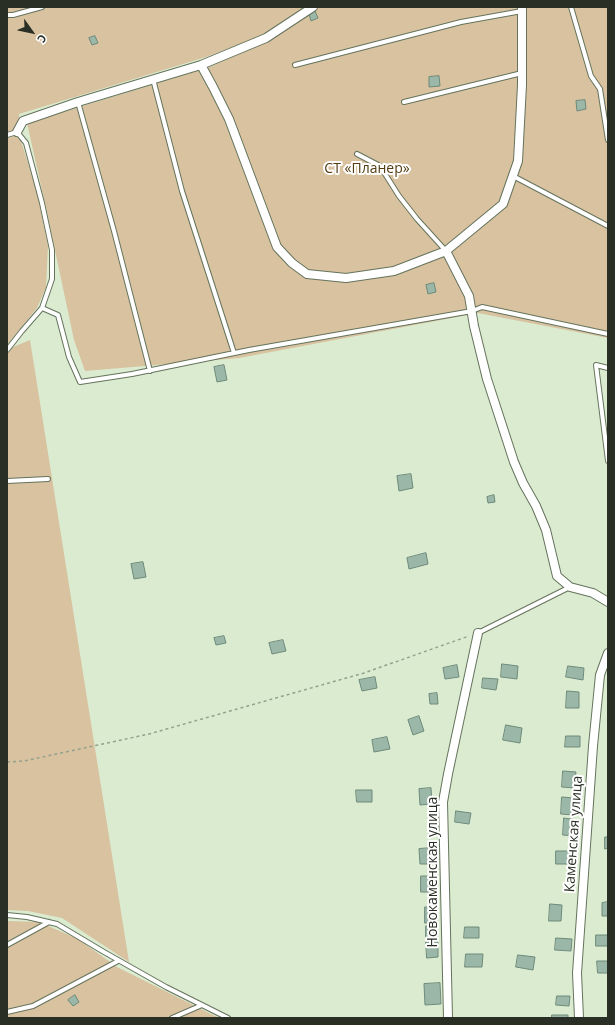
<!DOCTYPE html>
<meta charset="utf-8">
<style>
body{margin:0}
#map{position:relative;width:615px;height:1025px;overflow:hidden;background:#daebd0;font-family:"Open Sans",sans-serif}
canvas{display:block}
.frame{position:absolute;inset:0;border:8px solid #292f25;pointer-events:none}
.north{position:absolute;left:12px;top:12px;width:40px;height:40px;-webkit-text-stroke:3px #fff;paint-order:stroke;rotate:123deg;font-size:11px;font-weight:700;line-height:16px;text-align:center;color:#292f25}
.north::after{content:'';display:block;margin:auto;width:14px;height:18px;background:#292f25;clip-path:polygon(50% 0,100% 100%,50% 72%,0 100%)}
</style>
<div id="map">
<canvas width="615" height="1025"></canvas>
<div class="frame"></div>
<div class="north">С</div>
</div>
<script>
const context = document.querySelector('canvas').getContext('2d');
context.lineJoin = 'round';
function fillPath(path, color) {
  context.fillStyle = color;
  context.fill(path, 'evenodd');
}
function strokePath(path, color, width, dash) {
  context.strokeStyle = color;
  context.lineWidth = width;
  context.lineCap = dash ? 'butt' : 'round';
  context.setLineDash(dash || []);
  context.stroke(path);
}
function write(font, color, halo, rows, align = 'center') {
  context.font = font + ' "Open Sans",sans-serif';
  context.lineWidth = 4;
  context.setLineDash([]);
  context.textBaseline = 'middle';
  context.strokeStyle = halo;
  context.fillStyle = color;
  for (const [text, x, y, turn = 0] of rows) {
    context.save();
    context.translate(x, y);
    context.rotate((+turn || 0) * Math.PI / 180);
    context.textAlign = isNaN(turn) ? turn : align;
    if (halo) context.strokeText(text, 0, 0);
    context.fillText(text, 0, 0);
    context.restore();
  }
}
const green = new Path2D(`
 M7,7H305L261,36L206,57L19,114L21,141L37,192L48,246L46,287L37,308L7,345Z
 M318,7H608V338L478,313L239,358L85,371L74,340L46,208L27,123L207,68L264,43L305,14Z
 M30,340L129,962L62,918L28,911L7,910V354L13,347Z
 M7,921L39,922L78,939L117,967L219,1018H7Z`);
const building = new Path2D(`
 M315,11L318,18L311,21L309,14Z
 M95,36L98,43L92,45L89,38Z
 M439,76L440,86L429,87V77Z
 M585,100L586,109L577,111L576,101Z
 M434,283L436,292L428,294L426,285Z
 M224,365L227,380L217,382L214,367Z
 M411,474L413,488L399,491L397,476Z
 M494,495L495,502L488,503L487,497Z
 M426,553L428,564L409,569L407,558Z
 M143,562L146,577L134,579L131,564Z
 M224,636L226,643L216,645L214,638Z
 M283,640L286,651L272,654L269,643Z
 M502,664L518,666L517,679L501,677Z
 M457,665L459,677L445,679L443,668Z
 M568,666L584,668L583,680L566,677Z
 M375,677L377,688L362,691L359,680Z
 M483,678L498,679L496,690L482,688Z
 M567,691L579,692V708H566Z
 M437,693L438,704H430L429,694Z
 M419,716L424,731L413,735L408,720Z
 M506,725L522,728L520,743L503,740Z
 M566,736H580V747H565Z
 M387,737L390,749L374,752L372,740Z
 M563,771L576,772L574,788L562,787Z
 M431,788L432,804L420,805L419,789Z
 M356,790H372V802H357Z
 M562,797L574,798L573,815L561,814Z
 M456,811L471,813L469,824L455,822Z
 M564,818L577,820L575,836L563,835Z
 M605,837H608V848L605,849Z
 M431,848L432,864H420L419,849Z
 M556,851H573L572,864H556Z
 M421,876H433V892H421Z
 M608,902V916H602V903Z
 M550,904L562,905L561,921H549Z
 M425,907H437V922L425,923Z
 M426,926H435V938H426Z
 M465,927H479V938H464Z
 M596,935H608V946H596Z
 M556,938L572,939L571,951L555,950Z
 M426,942H438V957L427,958Z
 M466,954H483L482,967H465Z
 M518,955L535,957L533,970L516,967Z
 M597,961H608V973H598Z
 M440,983L441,1004L425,1005L424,984Z
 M75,995L79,1002L73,1006L68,1000Z
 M557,996H570L569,1006L556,1005Z
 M552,1015H568V1018H552Z`);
const path = new Path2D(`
 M7,762L24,761L149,734L364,673L469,636`);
const lane = new Path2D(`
 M571,7L591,76L600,89L608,140
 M7,15H13L42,7
 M295,65L461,22L522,11
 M153,79L182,191L234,353
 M78,102L114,231L150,371
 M404,102L522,73
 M7,135L17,132L26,143L42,203L52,250V279L42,308L22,331L7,350
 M357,154L380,166L399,196L417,219L446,251
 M513,176L608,226
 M42,308L58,315L69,357L80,382L132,374L249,350L472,311L482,307L608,334
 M608,368L596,365L608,461
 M7,481L48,479
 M478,633L570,587
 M7,915L27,917L57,924L104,952L166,987L228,1018
 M7,945L49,922
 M7,1012L33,1006L118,961
 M172,1018L202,1005`);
const street = new Path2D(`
 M201,65L213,87L229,119L277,247L292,263L307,274L346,278L394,271L446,251L503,204L518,161L522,85V7
 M17,132L23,121L78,102L201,65L266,38L313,7
 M446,251L469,296L474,326L487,379L514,462L523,483L536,506L546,530L557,576L570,587L593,593L608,602
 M448,1018L443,802L448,774L478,633
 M579,1018L577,973L593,746L600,675L608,653`);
const parkNames = [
 ["СТ «Планер»",367,169]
];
const streetNames = [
 ["Каменская улица",574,834,-86],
 ["Новокаменская улица",433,872,-90]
];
fillPath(green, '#d8c2a0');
fillPath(building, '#9bb7a7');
strokePath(building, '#6e8a7b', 1);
strokePath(lane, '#65735c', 6);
strokePath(street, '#65735c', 10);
strokePath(path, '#94a18c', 1.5, [3, 3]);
strokePath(lane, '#fff', 4);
strokePath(street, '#fff', 8);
write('14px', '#543c12', '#fff', parkNames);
write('14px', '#292f25', '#fff', streetNames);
</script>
